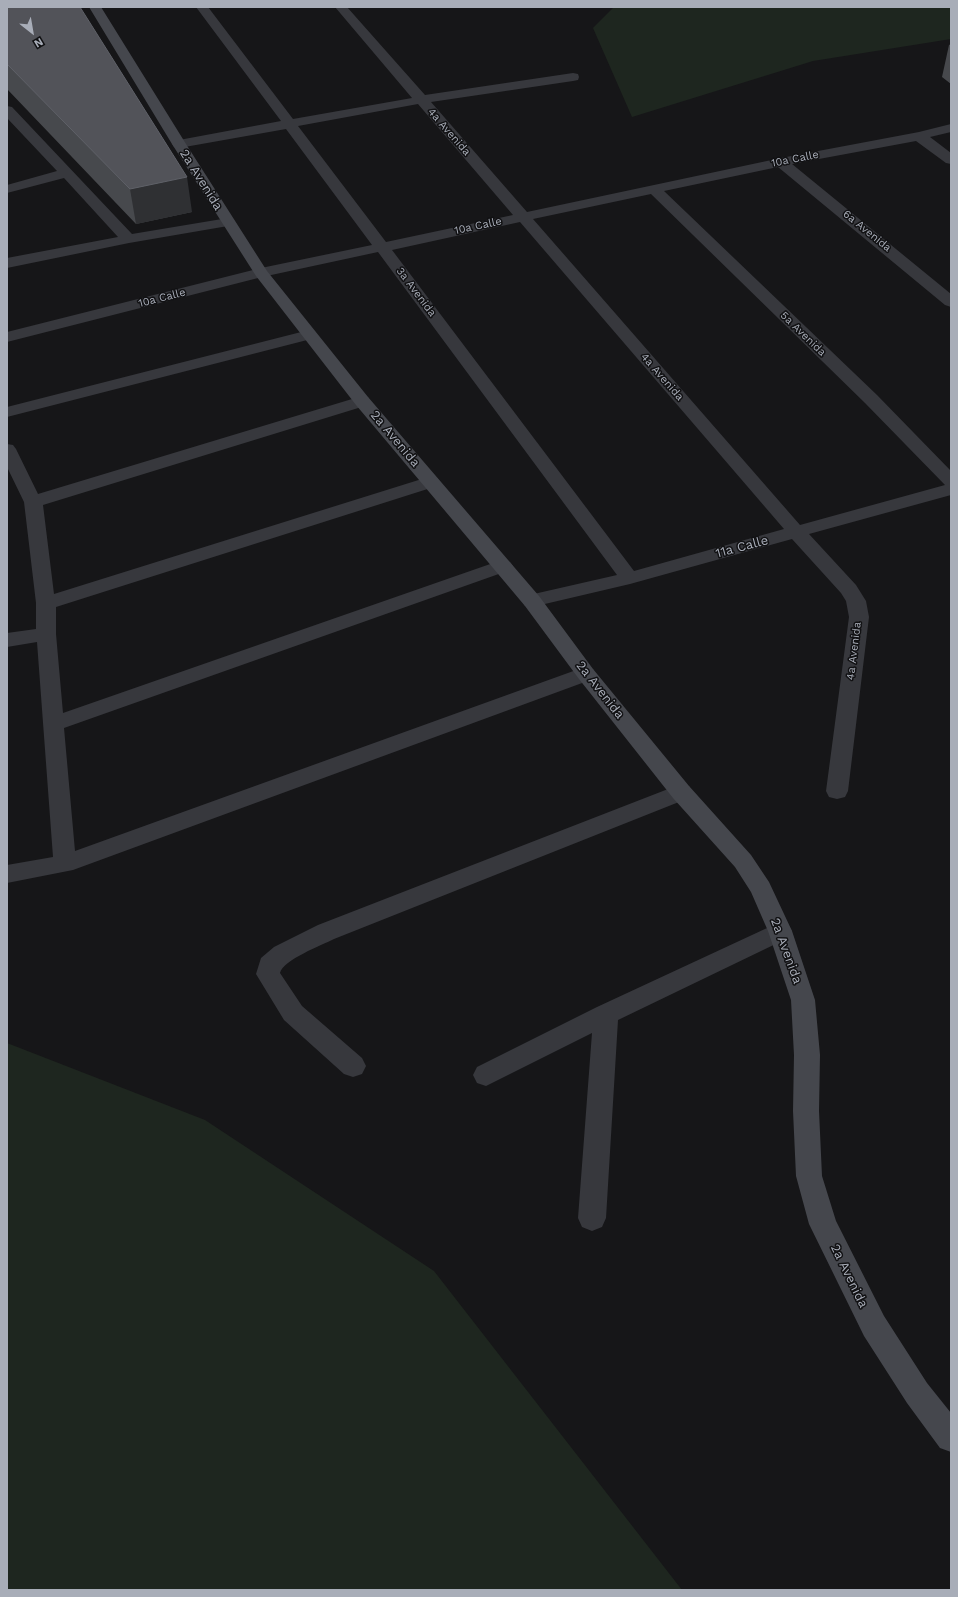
<!DOCTYPE html>
<style>
body{margin:0}
#map{position:relative;width:958px;height:1597px;overflow:hidden;background:#161618;font-family:"Work Sans",sans-serif}
canvas{display:block}
.frame{position:absolute;inset:0;border:8px solid #a8adb8;pointer-events:none}
.north{position:absolute;left:12px;top:12px;width:40px;height:40px;-webkit-text-stroke:3px #111113;paint-order:stroke;rotate:149deg;font-size:11px;font-weight:700;line-height:16px;text-align:center;color:#a8adb8}
.north::after{content:'';display:block;margin:auto;width:14px;height:18px;background:#a8adb8;clip-path:polygon(50% 0,100% 100%,50% 72%,0 100%)}
</style>
<div id="map">
<canvas width="958" height="1597"></canvas>
<div class="frame"></div>
<div class="north">N</div>
</div>
<script>
const context = document.querySelector('canvas').getContext('2d');
context.lineJoin = 'round';
function fillPath(path, color) {
  context.fillStyle = color;
  context.fill(path, 'evenodd');
}
function strokePath(path, color, width, dash) {
  context.strokeStyle = color;
  context.lineWidth = width;
  context.lineCap = dash ? 'butt' : 'round';
  context.setLineDash(dash || []);
  context.stroke(path);
}
function write(font, color, halo, rows, align = 'center') {
  context.font = font + ' "Work Sans",sans-serif';
  context.lineWidth = 3;
  context.setLineDash([]);
  context.textBaseline = 'middle';
  context.strokeStyle = halo;
  context.fillStyle = color;
  for (const [text, x, y, turn = 0] of rows) {
    context.save();
    context.translate(x, y);
    context.rotate((+turn || 0) * Math.PI / 180);
    context.textAlign = isNaN(turn) ? turn : align;
    if (halo) context.strokeText(text, 0, 0);
    context.fillText(text, 0, 0);
    context.restore();
  }
}
const green = new Path2D(`
 M614,7H951V39L813,61L632,117L593,28Z
 M7,1043L205,1120L434,1271L682,1590H7Z`);
const street = new Path2D(`
 M196,7H208L293,119L412,98L335,7H347L425,95L573,73L578,74L579,77L578,80L573,81L431,102L527,212L781,158L919,132L951,124V132L930,137L951,153V164L946,163L916,141L792,164L951,294V307L945,305L778,167L664,191L877,395L951,471V495L809,534L856,585L866,601L869,617L848,791L845,797L837,799L829,797L826,791L849,617L846,601L841,593L792,539L630,584L532,607L525,606L522,601L525,596L617,575L378,252L262,277L7,342V332L261,268L372,245L286,129L179,148L174,147L172,144L174,141L179,140L281,121ZM418,104L513,215L386,242L298,126ZM651,194L865,403L945,485L800,525L533,219ZM520,222L784,529L634,571L392,250Z
 M7,106L12,107L132,234L228,218L233,219L235,222L233,225L228,226L129,243L7,268V258L118,237L64,178L7,193V185L57,171L7,118Z
 M309,330L315,332L317,335L315,338L7,417V407Z
 M362,396L368,397L370,401L368,405L43,505L54,594L425,478L431,477L437,478L440,482L437,486L56,607V634L63,713L496,562L503,560L510,562L513,566L510,570L64,728L75,851L579,669L586,667L593,669L596,674L593,679L73,870L7,883V865L53,857L37,642L7,647V633L36,629V603L24,502L7,467V444L13,445L16,449L38,494Z
 M681,784L689,786L692,792L689,798L334,939C322,945 283,960 280,973L302,1006L362,1058L366,1066L362,1074L353,1077L344,1074L284,1020L256,974L261,958L274,947L318,925Z
 M780,922L788,924L792,931L788,938L618,1020L606,1218L602,1227L592,1231L582,1227L578,1218L592,1033L486,1086L477,1083L473,1075L477,1067L597,1007Z`);
const secondary = new Path2D(`
 M89,7H101L186,144L267,271L368,397L539,596L593,669L689,786L751,855L769,882L792,931L815,1000L820,1055L819,1111L822,1176L836,1221L884,1316L927,1383L951,1413V1452L940,1448L907,1403L864,1336L809,1224L796,1176L793,1111L794,1055L791,1000L768,931L751,892L735,867L673,798L579,679L525,606L356,405L256,276L172,144Z`);
const wall = new Path2D(`
 M7,7L192,212L136,224L7,89Z
 M951,44V84L942,77L949,45Z`);
const shadedWall = new Path2D(`
 M187,177L192,212L136,224L130,189Z`);
const building = new Path2D(`
 M7,7H80L187,177L130,189L7,64Z`);
const farStreetnames = [
 ["4a Avenida",449,132,49],
 ["10a Calle",795,159,-11],
 ["10a Calle",478,226,-12],
 ["6a Avenida",867,231,39],
 ["3a Avenida",416,292,53],
 ["10a Calle",162,298,-14],
 ["5a Avenida",803,334,44],
 ["4a Avenida",662,377,49],
 ["4a Avenida",854,651,-83]
];
const streetNames = [
 ["2a Avenida",201,180,58],
 ["2a Avenida",395,439,50],
 ["11a Calle",742,547,-15],
 ["2a Avenida",600,690,52],
 ["2a Avenida",786,951,70],
 ["2a Avenida",849,1276,64]
];
fillPath(green, '#1e261f');
fillPath(street, '#37383d');
fillPath(secondary, '#45474d');
fillPath(wall, '#47494d');
fillPath(shadedWall, '#2f3033');
fillPath(building, '#525359');
strokePath(building, '#5f6168', 1);
write('11px', '#a8adb8', '#111113', farStreetnames);
write('13px', '#a8adb8', '#111113', streetNames);
</script>
